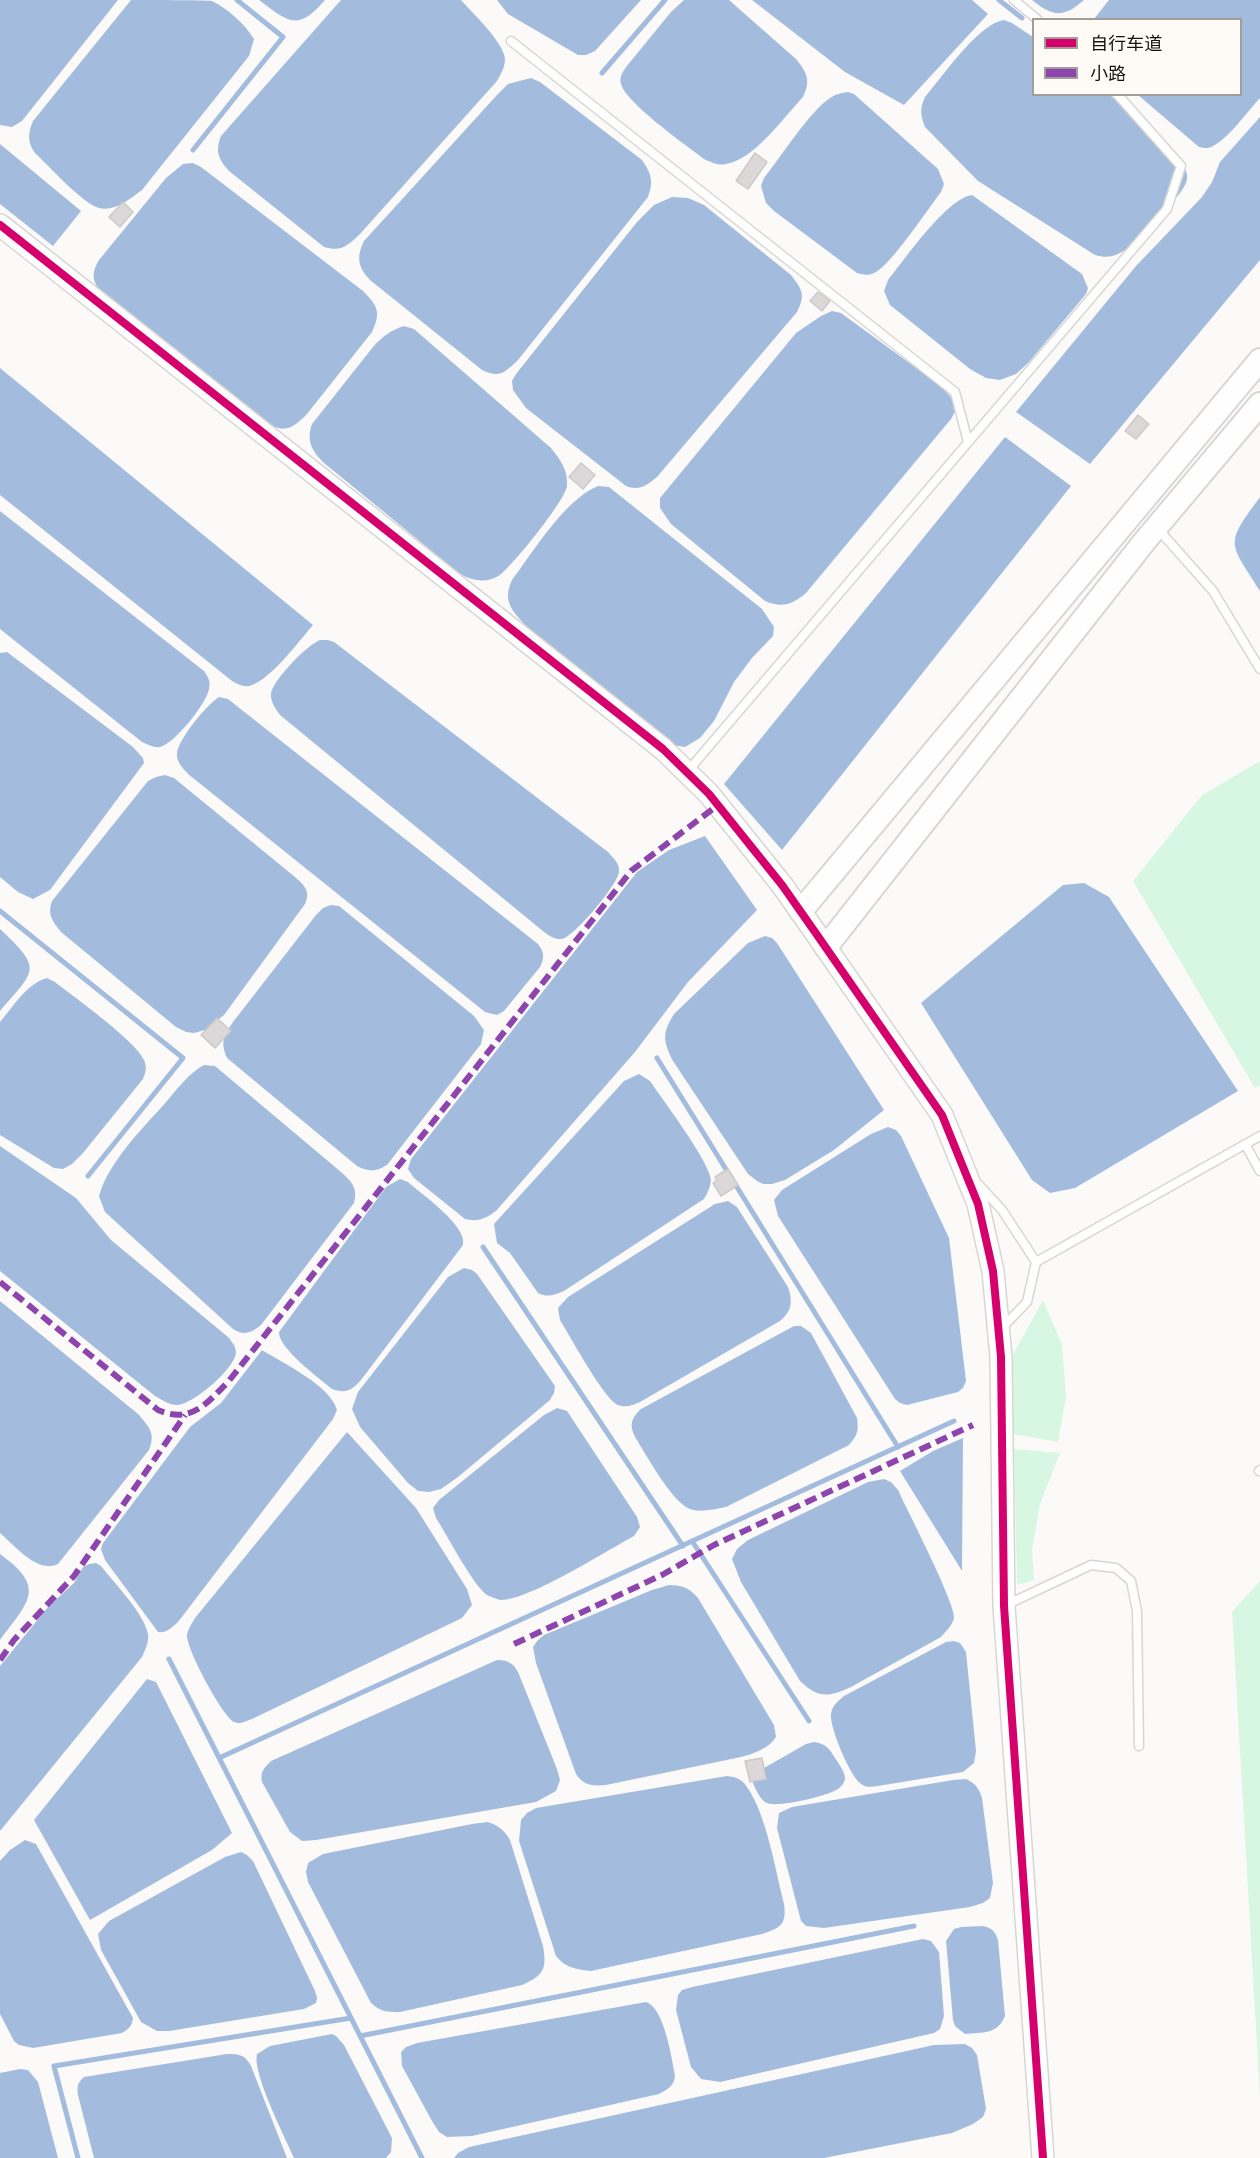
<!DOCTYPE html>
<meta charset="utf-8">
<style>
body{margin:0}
#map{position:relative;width:1260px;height:2158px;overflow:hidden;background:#fcfaf8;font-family:"Titillium Web","Noto Sans SC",sans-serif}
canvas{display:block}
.legend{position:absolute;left:1032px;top:18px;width:210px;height:78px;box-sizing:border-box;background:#fefaf6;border:2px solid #a19e9a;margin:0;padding:8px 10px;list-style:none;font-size:18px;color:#16130f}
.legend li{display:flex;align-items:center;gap:12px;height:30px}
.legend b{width:30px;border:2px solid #a19e9a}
</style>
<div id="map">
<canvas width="1260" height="2158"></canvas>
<ul class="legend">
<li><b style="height:8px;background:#d6006c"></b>自行车道</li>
<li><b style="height:8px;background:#8e44ad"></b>小路</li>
</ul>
</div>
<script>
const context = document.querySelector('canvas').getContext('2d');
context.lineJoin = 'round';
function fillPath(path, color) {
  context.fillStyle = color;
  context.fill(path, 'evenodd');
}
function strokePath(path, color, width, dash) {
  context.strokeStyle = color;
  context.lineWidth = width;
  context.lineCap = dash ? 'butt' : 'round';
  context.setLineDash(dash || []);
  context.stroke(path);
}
const green = new Path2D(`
 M1260,761V1085L1255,1088L1133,881L1202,795Z
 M1043,1300L1062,1345L1066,1397L1058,1442L1013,1434L1010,1360Z
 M1014,1449L1060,1453L1040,1504L1032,1550L1034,1580L1017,1585Z
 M1260,1581V2098L1232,1612Z`);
const water = new Path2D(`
 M0,0H118L22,121L12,127L0,125Z
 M131,0C145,0 204,0 212,1C228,9 245,24 254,39L249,56L142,190C131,198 115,212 99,208C83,204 49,166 35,153C27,142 28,133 33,121Z
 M259,0H325C298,32 288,22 259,0Z
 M341,0H461C473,14 503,41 505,59C505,67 501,74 497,81L360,234C347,246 342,252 324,247L229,171C218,159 215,151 221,136Z
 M497,0H641L595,51L586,55H578L508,14Z
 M684,0H729L796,59C807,72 811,81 803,97C784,117 754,160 726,164C718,166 711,162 704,159C686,145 626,103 621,84C619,77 623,72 626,67L671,12Z
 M752,0H972L988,14L904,105L845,72Z
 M1032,0H1084C1064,18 1053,17 1032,0Z
 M1109,0H1260V98C1247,112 1229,138 1213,146C1208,149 1204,148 1199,147L1138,95L1240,94V20L1094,19Z
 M1004,20L1012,23L1033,37L1034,94L1110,95L1180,161C1184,167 1188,172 1187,179C1186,194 1140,235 1128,248C1116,256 1109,259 1095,255L978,181L925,127C920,115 920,108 925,97C943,76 978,24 1004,20Z
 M531,78L540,82L642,160C651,173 654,181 648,197L518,360C505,372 500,379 482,370L370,280C358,267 356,257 364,241L497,95L508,84Z
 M848,92L854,94L938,169L944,184L941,192C928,209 892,263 876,272C869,276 864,275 857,273L774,211L766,203L761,186L764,178C781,157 809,112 830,98C836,94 841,93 848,92Z
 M1260,117V260L1090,464L1016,412L1136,266L1202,197L1212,182L1220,162Z
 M0,144L81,211L53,246L0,204Z
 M193,163L201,167L363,291C378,306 381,312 372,332L307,414C296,425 287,434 271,425L104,296C93,283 90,275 99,260L166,178L183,164Z
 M972,195L1082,274L1088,288L1086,294L1029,362L1016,374L1000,380L986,378L970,369L890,305L884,291L888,280C906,258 946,199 972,195Z
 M672,197L688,198L704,205L791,275C802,289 806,295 797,312L657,477C646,486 639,491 626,486L526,408L513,390L512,381L516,374L637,222L654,205Z
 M832,311L841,313L942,387L956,403V410L951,419L806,593C792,605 782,608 765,601L671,524L660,508V498L796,333L821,316Z
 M404,326L414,329L551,448C560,459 568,470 567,486C565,501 513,565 500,575C486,584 473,581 460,574L324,463C312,451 306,441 312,424L373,347C383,336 391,330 404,326Z
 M0,368L313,625C299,641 270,681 249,686C242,687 238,684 232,681L0,495Z
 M1005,437L1071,486L782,850L724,784Z
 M598,486L609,487L762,609L774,627L773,636L752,658L734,682L714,721L700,738L685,747L672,745L524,624C510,608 503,600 512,580C534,551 564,500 598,486Z
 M1260,497V591C1229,541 1224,546 1260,497Z
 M0,511L204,671C208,677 211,681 209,689C207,703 174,744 160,747C153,748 147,744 142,742L0,629Z
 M320,640H328L334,642L608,852C613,858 620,863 619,872C618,884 575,936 562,939C555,940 550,936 544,932L280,715C276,709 270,702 271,693C274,679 307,645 320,640Z
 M7,652L133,747L143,758L144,763L50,890L33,899L18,892L0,877V653Z
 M219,697L228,699L538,944C544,952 545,957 540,967L504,1011L497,1015L485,1012L188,774C183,768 176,762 177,753C178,740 207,704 219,697Z
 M165,775L174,778L295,877C304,885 311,891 305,904L224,1015L205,1030L194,1033L186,1032L176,1027L61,932C52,921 47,914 52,901L148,781L156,777Z
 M705,836L757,910L688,982L635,1052L496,1211C485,1219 478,1222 465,1219L414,1178L408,1169L411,1159L637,872L669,850Z
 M1084,883L1109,897L1238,1091L1075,1188L1050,1193L1032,1180L921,1003L1063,885Z
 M331,905L339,906L474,1016L484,1030L481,1044L387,1165C376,1172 369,1172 357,1166L227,1058C220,1041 224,1036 233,1022L316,915L323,908Z
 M0,929C44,970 35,970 0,1011Z
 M765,936L772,938L777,943L884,1110L834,1150L785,1180L772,1184H763L757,1181L748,1174L673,1061C663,1041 662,1033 674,1014L748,943Z
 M47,978L55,982C74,997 136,1041 144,1060C147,1067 146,1072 143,1079L83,1153L72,1164L63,1169L54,1168L0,1135V1022C13,1007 27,983 47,978Z
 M204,1065L215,1066L341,1172C352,1182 358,1188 354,1203L261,1325C251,1333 244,1336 233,1329L105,1212L99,1196C109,1161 143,1128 167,1101C178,1088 189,1073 204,1065Z
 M639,1074L650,1081C662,1099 711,1163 711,1181C710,1188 707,1194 704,1199L564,1291C554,1295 548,1298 538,1293L510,1253L497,1243L494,1224L624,1081Z
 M888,1127L896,1130L901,1136L949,1238L966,1381L963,1388L958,1392L907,1405L900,1403L895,1399L778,1216L774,1200L782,1190L871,1134Z
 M0,1146L76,1198L111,1240L228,1337C232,1342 236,1346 236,1353C234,1369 194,1404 177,1405C169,1405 162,1400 155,1396L0,1271Z
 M400,1179L408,1182C422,1195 467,1225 463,1245L361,1380C352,1390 346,1394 332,1389C319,1378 278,1348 279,1332L386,1187Z
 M728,1201L737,1207L788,1287C793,1302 792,1311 780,1321L640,1402C633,1405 626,1408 618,1405C604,1399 570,1336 560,1320L558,1308L568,1297L715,1204Z
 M464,1268L472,1270L477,1274L555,1386L554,1393L550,1400L458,1477L441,1489L429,1492L418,1491L408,1483L360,1427L352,1409L358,1392L448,1277Z
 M0,1301L138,1414C149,1427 156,1433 149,1450L58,1564C38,1574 15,1546 0,1533Z
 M794,1326H801L811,1333L857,1418C859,1431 857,1436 849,1445L726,1507C715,1509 704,1512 693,1510C674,1507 646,1454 635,1437C629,1425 631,1418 641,1409Z
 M262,1350C284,1364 330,1385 337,1410L333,1419L178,1622C172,1627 166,1634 158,1632L105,1560L101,1549L103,1543L190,1427L221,1403Z
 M557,1408L567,1411L637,1517L640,1527L634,1536C606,1551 528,1601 500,1600C497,1599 491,1597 487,1595C473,1585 447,1535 436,1518L433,1508L439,1500L544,1415Z
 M347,1432L416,1508L467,1589L472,1605L462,1618L252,1719C246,1721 240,1725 234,1722C222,1716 186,1648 187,1635C188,1629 192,1623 195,1618Z
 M963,1438L962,1571L900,1471L933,1451Z
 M884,1479L891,1482L898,1490C907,1510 956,1604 954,1618C952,1626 946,1631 941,1637L851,1687C828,1697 819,1699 800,1681L741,1582L732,1559L737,1549L748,1540L868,1482Z
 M0,1554C47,1588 29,1601 0,1640Z
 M96,1563L101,1566C114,1583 144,1613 148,1634C149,1643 145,1650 142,1657L0,1831V1666L48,1607L74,1583L83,1567L89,1564Z
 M669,1585C683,1585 689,1588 698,1598L774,1725L776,1737C768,1749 755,1753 741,1757L606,1785C593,1786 584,1786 576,1774L536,1663L533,1647L537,1641L544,1635L652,1590Z
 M954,1641L960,1643L966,1652L976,1751L974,1763L963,1772L878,1786C871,1787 865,1788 860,1783C850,1776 829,1726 831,1714C832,1706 838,1701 844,1696L946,1642Z
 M497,1660C508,1660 513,1663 518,1672L557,1769L560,1780L556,1791L536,1802L316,1840L302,1841L290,1832L262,1782C260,1772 264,1768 271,1761Z
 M147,1679L156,1682L232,1833L212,1850L90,1920L34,1820Z
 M814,1742C826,1744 829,1748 835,1758C839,1764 845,1772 845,1779C844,1784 840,1788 836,1790C827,1796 777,1808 767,1803C761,1801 754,1787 752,1780L757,1772L806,1744Z
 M727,1776C736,1777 742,1779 747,1787C767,1816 775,1869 784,1904C787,1925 780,1928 762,1934L591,1971C575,1969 566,1968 556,1956L519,1841L521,1820L527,1813L536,1808Z
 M966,1779C976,1784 979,1788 982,1798L993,1883L990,1898L983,1903L970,1907L824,1928L806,1926L801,1921L777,1828L779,1813L792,1807L953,1780Z
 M488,1822C499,1826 504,1830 510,1840L543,1946C547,1969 544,1975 522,1985L400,2012C387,2012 381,2012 371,2003L308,1882L306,1872L308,1863L323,1854L472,1824Z
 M25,1840L36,1844L133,2018C132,2026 129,2029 122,2033L33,2048L19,2045L14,2041L0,2014V1861L10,1850Z
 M241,1852L247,1855L253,1861L315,1991L317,1998L316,2003L304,2009L169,2031H157L141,2022L101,1950L98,1934L109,1921L225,1857Z
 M983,1926C992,1928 995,1931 998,1940L1005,2016C997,2035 983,2032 965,2034L955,2026L953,2020L946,1941L954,1929L961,1927Z
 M923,1939L931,1941L939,1952L944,2016L940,2029L934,2033L720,2082L701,2079L691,2067L676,2010L678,1995L682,1990L692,1987Z
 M646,2002C664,2007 672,2059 675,2076C674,2086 668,2089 659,2094L472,2136L447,2137L439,2132L432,2121L402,2066L401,2052L406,2047L417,2043Z
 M332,2034L336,2036L344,2045L392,2138L391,2152L386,2158H294C285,2137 252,2073 257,2054L270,2046Z
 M965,2044L972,2048L977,2055L986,2109L983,2117L973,2124L952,2133L824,2158H454L458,2153L469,2147L934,2045Z
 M227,2054C240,2054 245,2055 251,2066L287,2158H94L78,2095C77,2087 77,2083 84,2077Z
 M20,2069L28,2070L38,2082L58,2158H0V2073Z`);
const stream = new Path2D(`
 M999,0L1022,18
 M602,73L665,0
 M193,150L283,37L237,0
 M0,911L183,1058L88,1176
 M657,1058L898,1447
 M483,1247L683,1546
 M692,1541L809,1721
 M169,1659L422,2158
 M219,1758L954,1421
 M360,2036L914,1926
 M78,2158L54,2066L351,2018`);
const building = new Path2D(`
 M755,153L767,162L748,189L736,181Z
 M123,202L133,212L120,227L109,217Z
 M818,292L830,301L822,311L810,301Z
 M1138,415L1149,424L1136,439L1125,431Z
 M581,463L595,475L583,489L569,477Z
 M217,1018L231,1031L215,1048L201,1035Z
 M728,1169L738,1185L721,1196L713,1183L717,1180L715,1177Z
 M762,1758L766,1779L750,1782L745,1761Z`);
const service = new Path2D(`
 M1014,0L1038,20
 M511,41L955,392L968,442
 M1158,529L1213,591L1260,669
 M687,772L1167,209L1181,166L1117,94
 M1245,1144L1260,1171
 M978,1184L1002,1210L1036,1262L1027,1302L1001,1329
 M1036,1262L1260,1136
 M1259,1471L1260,1470
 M1004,1606L1091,1565L1116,1568L1131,1581L1137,1611L1139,1746`);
const tertiary = new Path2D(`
 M0,225L663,749L709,794L782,885L815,932L942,1115L978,1204L993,1271L1001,1357L1004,1606L1043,2158`);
const secondary = new Path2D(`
 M801,911L1260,360
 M826,947L1144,542L1260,404`);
const quiet = new Path2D(`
 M0,1282L158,1410C191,1424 206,1404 228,1382L631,871L718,805
 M514,1644L662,1575L714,1545L973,1425
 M0,1660L14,1640L74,1576L185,1415`);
const cycleway = new Path2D(`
 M0,225L663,749L709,794L782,885L815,932L942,1115L978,1204L993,1271L1001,1357L1004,1606L1043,2158`);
fillPath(green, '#d8f7e2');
fillPath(water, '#a3bcdd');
strokePath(stream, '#a3bcdd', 5);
fillPath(building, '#dcd8d9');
strokePath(building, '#ccc9c9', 1.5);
strokePath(service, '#d8d6d2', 11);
strokePath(tertiary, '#d8d6d2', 24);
strokePath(secondary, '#d8d6d2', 26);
strokePath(service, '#fffefe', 8);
strokePath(tertiary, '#fffefe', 21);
strokePath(secondary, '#fffefe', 22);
strokePath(quiet, '#8e44ad', 6, [12, 6]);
strokePath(cycleway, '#d6006c', 8);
</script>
